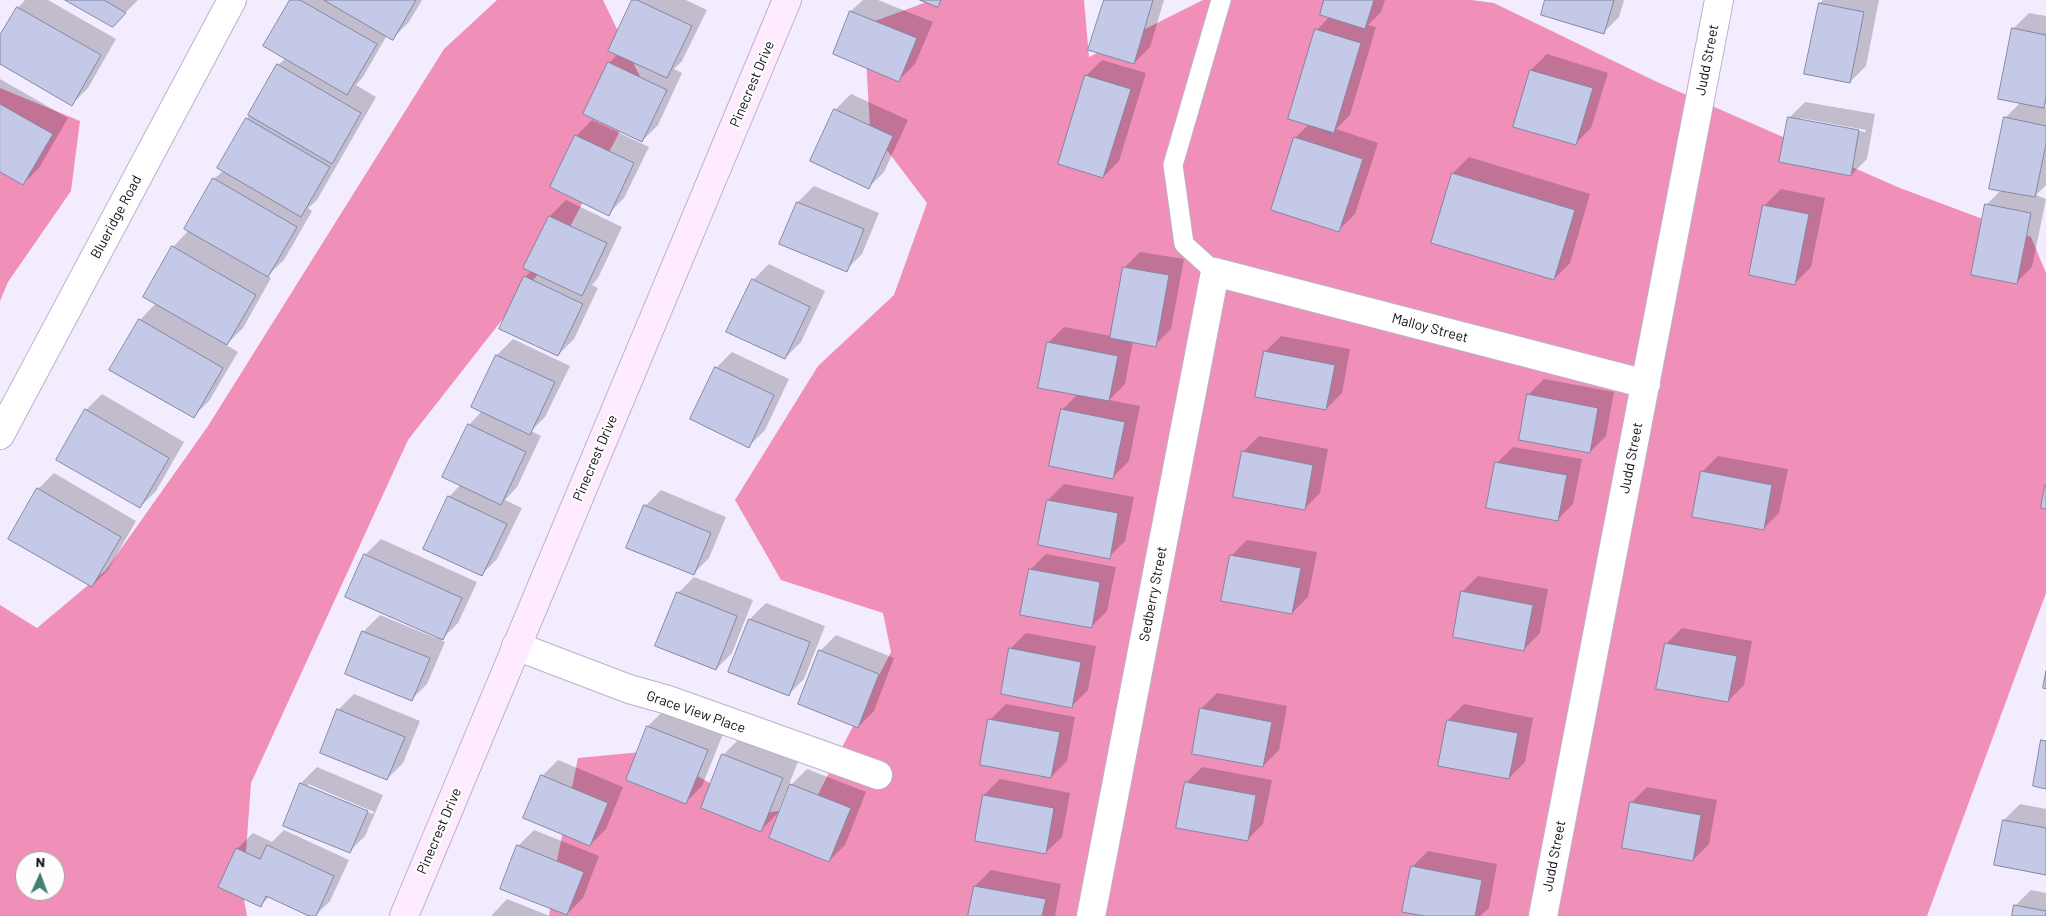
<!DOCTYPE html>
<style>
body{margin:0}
#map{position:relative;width:2046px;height:916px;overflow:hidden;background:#f3ecff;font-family:Barlow,sans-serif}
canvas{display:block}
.north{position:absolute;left:15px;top:851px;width:50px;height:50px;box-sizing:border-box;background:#fdfdfd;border:1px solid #9e9da1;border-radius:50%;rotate:2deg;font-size:14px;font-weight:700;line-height:20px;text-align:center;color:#100c16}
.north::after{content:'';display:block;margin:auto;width:18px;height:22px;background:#3f8173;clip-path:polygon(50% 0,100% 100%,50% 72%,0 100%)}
</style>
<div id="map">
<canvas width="2046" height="916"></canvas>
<div class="north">N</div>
</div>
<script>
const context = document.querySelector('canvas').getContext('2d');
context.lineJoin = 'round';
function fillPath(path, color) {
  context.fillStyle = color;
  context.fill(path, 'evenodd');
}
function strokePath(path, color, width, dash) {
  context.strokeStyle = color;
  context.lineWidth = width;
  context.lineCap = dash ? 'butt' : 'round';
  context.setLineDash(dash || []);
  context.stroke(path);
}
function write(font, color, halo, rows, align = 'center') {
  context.font = font + ' Barlow,sans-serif';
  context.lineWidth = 4.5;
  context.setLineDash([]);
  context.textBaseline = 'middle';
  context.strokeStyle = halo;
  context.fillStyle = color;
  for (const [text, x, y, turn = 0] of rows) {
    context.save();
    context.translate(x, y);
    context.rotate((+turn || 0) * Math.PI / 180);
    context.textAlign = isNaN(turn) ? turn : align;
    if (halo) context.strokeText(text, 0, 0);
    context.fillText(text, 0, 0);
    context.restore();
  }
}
const forest = new Path2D(`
 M497,0H603L644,85L560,246L408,440L251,783L243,894L247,916H0V605L37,628L106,570L208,426L444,49ZM25,861H55V891H25Z
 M925,0H1084L1089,57L1203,0H1471L1494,3L1657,82L1900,188L2031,237L2046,273V593L1927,916H549L554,875L578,758L652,751L710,783L758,814L812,806L891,652L883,613L781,580L735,500L818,366L894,295L927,203L870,128L864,25L924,3Z
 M0,88L80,121L71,191L8,282L0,301Z`);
const shadow = new Path2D(`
 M25,0H48L116,39L88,88L72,104L0,63V38L18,8Z
 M68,0H138L113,25Z
 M291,0H422L409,22L393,38L387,35L363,77L356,85L376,97L317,200L308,208L312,211L284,260L267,276L271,278L243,328L226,345L238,352L209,401L193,417L140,320L156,303L173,247L189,230L214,179L223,171L247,119L278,65L286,58Z
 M633,0H686L707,10L682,61L674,69L682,73L658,125L642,141L609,63L618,54Z
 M863,0H878L933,22L915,64L899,80L851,11Z
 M1105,0H1164L1150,47L1134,63Z
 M1326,0H1385L1381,12L1368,25L1376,27L1350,115L1336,129L1378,143L1355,214L1339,230L1295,138L1309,124L1317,30L1329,17Z
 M1547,0H1624L1619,17L1603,33Z
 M1823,0H1879L1866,66L1850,82L1820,3Z
 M2029,13L2046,16V104L2044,107H2046V185L2036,195L2046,199L2032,267L2016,283L1986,205L2001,190L2005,118L2021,102L2013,29Z
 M1547,54L1608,73L1591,128L1575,144L1531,70Z
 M1102,60L1146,73L1119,161L1103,177L1086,76Z
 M0,79L68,118L39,168L23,184L0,170Z
 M851,94L908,120L884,172L868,188L811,160L835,110Z
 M1805,102L1875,114L1867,159L1851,175L1789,118ZM1800,118L1866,130L1865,132L1800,120Z
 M592,120L649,147L624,198L608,214L576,136Z
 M1469,157L1590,194L1570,263L1554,279L1432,242L1453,173Z
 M814,186L879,213L862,254L846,270L781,244L798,202Z
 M1781,189L1825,198L1811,267L1795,283L1751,274L1765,205Z
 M566,200L622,227L598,278L592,285L598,288L574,339L558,355L525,277L531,271L550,216Z
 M1140,252L1184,259L1171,329L1155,345L1133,341L1125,384L1109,400L1140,406L1129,461L1113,477L1062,410L1078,394L1048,343L1064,327L1111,336L1124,268Z
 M769,264L825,291L801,342L785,358L753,280Z
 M1281,336L1350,349L1342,393L1326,409L1265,352Z
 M513,339L570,366L545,417L531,431L541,436L517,487L505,500L522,508L497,559L481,575L449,497L461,484L469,425L482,411L497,355Z
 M732,352L789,379L765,430L749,446L716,368Z
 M1544,379L1614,392L1606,436L1590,452L1528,395Z
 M102,394L184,442L156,491L140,507L86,410Z
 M1259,436L1328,449L1320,493L1304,509L1243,452Z
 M1513,447L1582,459L1573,504L1557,520L1497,463Z
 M1718,456L1788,469L1779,513L1763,529L1702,472Z
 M54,473L136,521L108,570L92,586L38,489Z
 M1064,484L1134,497L1125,541L1109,557L1048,500Z
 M661,490L726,517L709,558L693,574L645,506Z
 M381,539L477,582L458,623L441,640L445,642L427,684L411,700L347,673L364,631L380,615L436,638L437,636L365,555Z
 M1247,540L1317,552L1308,597L1292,613L1231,556Z
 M1046,554L1116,567L1107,611L1091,627L1030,570Z
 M1478,576L1548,589L1540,633L1524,649L1462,592Z
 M694,577L753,600L732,653L716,669L678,593Z
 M766,603L825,626L804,679L788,695L729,672L750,619Z
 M1682,628L1752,641L1744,685L1728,701L1666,644Z
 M1026,633L1096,646L1088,690L1072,706L1010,649Z
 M836,635L894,658L874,711L858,727L820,651Z
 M1217,693L1287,706L1279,750L1263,766L1201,709Z
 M354,694L420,721L403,763L387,779L338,710Z
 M1006,704L1075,717L1067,761L1051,777L990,720Z
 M1464,704L1533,718L1525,762L1509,778L1448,720Z
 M664,710L723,734L702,786L686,802L648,726Z
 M739,739L798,762L777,814L761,830L723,755Z
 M558,760L623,787L606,829L590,845L542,776Z
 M317,767L383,795L365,836L349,852L284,825L301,783ZM308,784L374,812L373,814L308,787Z
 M1202,767L1272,780L1263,824L1247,840L1186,783Z
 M807,769L866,792L845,845L829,861L791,785Z
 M1000,779L1070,793L1062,837L1045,853L984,795Z
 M1647,787L1717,800L1709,844L1693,860L1631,803Z
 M2020,804L2046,809V874L2004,820Z
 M284,830L349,860L330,901L315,916L270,896L261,905L237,849L253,833L272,842Z
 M534,830L599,856L583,898L567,914L518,846Z
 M1428,851L1497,864L1489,908L1480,916H1431L1412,867Z
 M991,870L1061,884L1055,916H970L975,886Z
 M2031,890L2046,893V916H2013L2015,906Z
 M507,899L550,916H491Z`);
const building = new Path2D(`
 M65,0H104L126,13L113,27Z
 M290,0H300L377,44L347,95L263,46Z
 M324,0H416L393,40Z
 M632,0H637L692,26L667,78L608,51Z
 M920,0H941L938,7Z
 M1104,0H1153L1134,64L1088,50Z
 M1324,0H1374L1365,29L1320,15Z
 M1545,0H1614L1604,34L1541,15Z
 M1819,3L1864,12L1850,83L1804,74Z
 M17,7L101,55L72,106L0,64V35Z
 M850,11L917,38L899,82L833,54Z
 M2012,28L2046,35V97L2044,108L1998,99Z
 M1315,29L1361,43L1334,133L1288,119Z
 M608,62L667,90L642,142L583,114Z
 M277,64L361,113L332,164L248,115Z
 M1530,70L1593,88L1576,145L1513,127Z
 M1085,75L1131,89L1103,178L1058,164Z
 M0,104L53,134L23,185L0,172Z
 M834,109L893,136L869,189L810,161Z
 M1788,117L1859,130L1851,176L1779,162Z
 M2004,117L2046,126V144L2035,197L1989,189Z
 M246,118L330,167L301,217L217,168Z
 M575,135L634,163L609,216L550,187Z
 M1294,137L1363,159L1339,232L1271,210Z
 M1452,173L1575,210L1554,280L1431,243Z
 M213,178L297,227L268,277L184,229Z
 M797,202L864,229L847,272L779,244Z
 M1985,204L2031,213L2017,284L1971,275Z
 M1763,205L1809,214L1795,285L1749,275Z
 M549,216L607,243L582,296L523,268Z
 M172,246L256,295L227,345L143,297Z
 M1123,267L1169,275L1156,347L1110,338Z
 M524,276L583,304L558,356L499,329Z
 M752,279L810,307L785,359L726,332Z
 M139,319L223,368L194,418L109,370Z
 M1047,342L1118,356L1109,401L1038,388Z
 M1264,351L1335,365L1326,410L1255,397Z
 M496,355L555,382L530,435L471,407Z
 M715,367L774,395L749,448L690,419Z
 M1527,394L1598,408L1590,453L1519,440Z
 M85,409L169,458L140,508L56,460Z
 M1061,409L1125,422L1113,479L1049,466Z
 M468,424L526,452L501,505L442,477Z
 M1242,451L1313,465L1305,510L1233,497Z
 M1495,462L1567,475L1558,521L1486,508Z
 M1701,471L1772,485L1764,530L1692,517Z
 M2045,485H2046V509L2041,508Z
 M37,488L121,537L92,587L8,539Z
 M448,496L507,524L482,576L423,549Z
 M1047,500L1118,513L1110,559L1038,545Z
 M644,505L711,533L694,575L626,548Z
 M364,554L462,598L443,640L345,597Z
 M1230,555L1301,568L1292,614L1221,601Z
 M1029,569L1100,582L1092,628L1020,615Z
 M1461,591L1533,605L1524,651L1453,637Z
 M677,592L737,616L716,670L655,646Z
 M749,619L810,642L789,696L728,672Z
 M362,631L430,658L412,701L345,674Z
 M1665,643L1737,656L1728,702L1656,689Z
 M1009,648L1081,662L1072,708L1001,694Z
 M819,650L879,674L858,728L798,704Z
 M2046,671V689L2043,688Z
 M1200,708L1272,722L1263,767L1192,754Z
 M337,709L405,737L387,780L320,753Z
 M988,719L1060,732L1051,778L980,765Z
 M1447,720L1518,733L1509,779L1438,766Z
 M647,726L708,750L686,804L626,780Z
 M2041,740L2046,741V789L2033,786Z
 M722,754L783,778L761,832L701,808Z
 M541,775L608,803L590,846L523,818Z
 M1185,782L1256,795L1248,841L1176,828Z
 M300,783L368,811L350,853L283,826Z
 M790,784L851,808L829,862L769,838Z
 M983,795L1054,808L1046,854L975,841Z
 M1630,802L1701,815L1693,861L1622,848Z
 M2003,820L2046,828V875L1994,865Z
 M267,845L334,876L316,916H309L266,896L261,907L218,887L236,848L260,859Z
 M517,845L584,872L567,915L500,889Z
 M1411,866L1482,880L1475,916H1424L1402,912Z
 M974,886L1046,899L1042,916H968Z
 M2014,905L2046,911V916H2012Z`);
const lane = new Path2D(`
 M1215,272L1184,244L1173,165L1221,0`);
const street = new Path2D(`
 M0,435L232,0
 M516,646L629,689L668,700L878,775
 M1091,916L1215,272L1646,384
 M1543,916L1719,0`);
const secondary = new Path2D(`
 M404,916L787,0`);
const streetNames = [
 ["Judd Street",1707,60,-79],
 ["Pinecrest Drive",752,84,-67],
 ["Blueridge Road",116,217,-62],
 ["Malloy Street",1430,328,15],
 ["Pinecrest Drive",595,458,-67],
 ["Judd Street",1631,458,-79],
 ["Sedberry Street",1153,594,-79],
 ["Grace View Place",696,712,19],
 ["Pinecrest Drive",439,831,-67],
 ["Judd Street",1554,856,-79]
];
fillPath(forest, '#f090b9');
fillPath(shadow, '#0003');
fillPath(building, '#c4c9e8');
strokePath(building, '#8287a4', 1);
strokePath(lane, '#bbb0cd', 21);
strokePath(street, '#bbb0cd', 30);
strokePath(secondary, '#bbb0cd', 30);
strokePath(lane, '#fff', 19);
strokePath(street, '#fff', 28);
strokePath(secondary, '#feebfd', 28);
write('14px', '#100c16', '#fdfdfd', streetNames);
</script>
